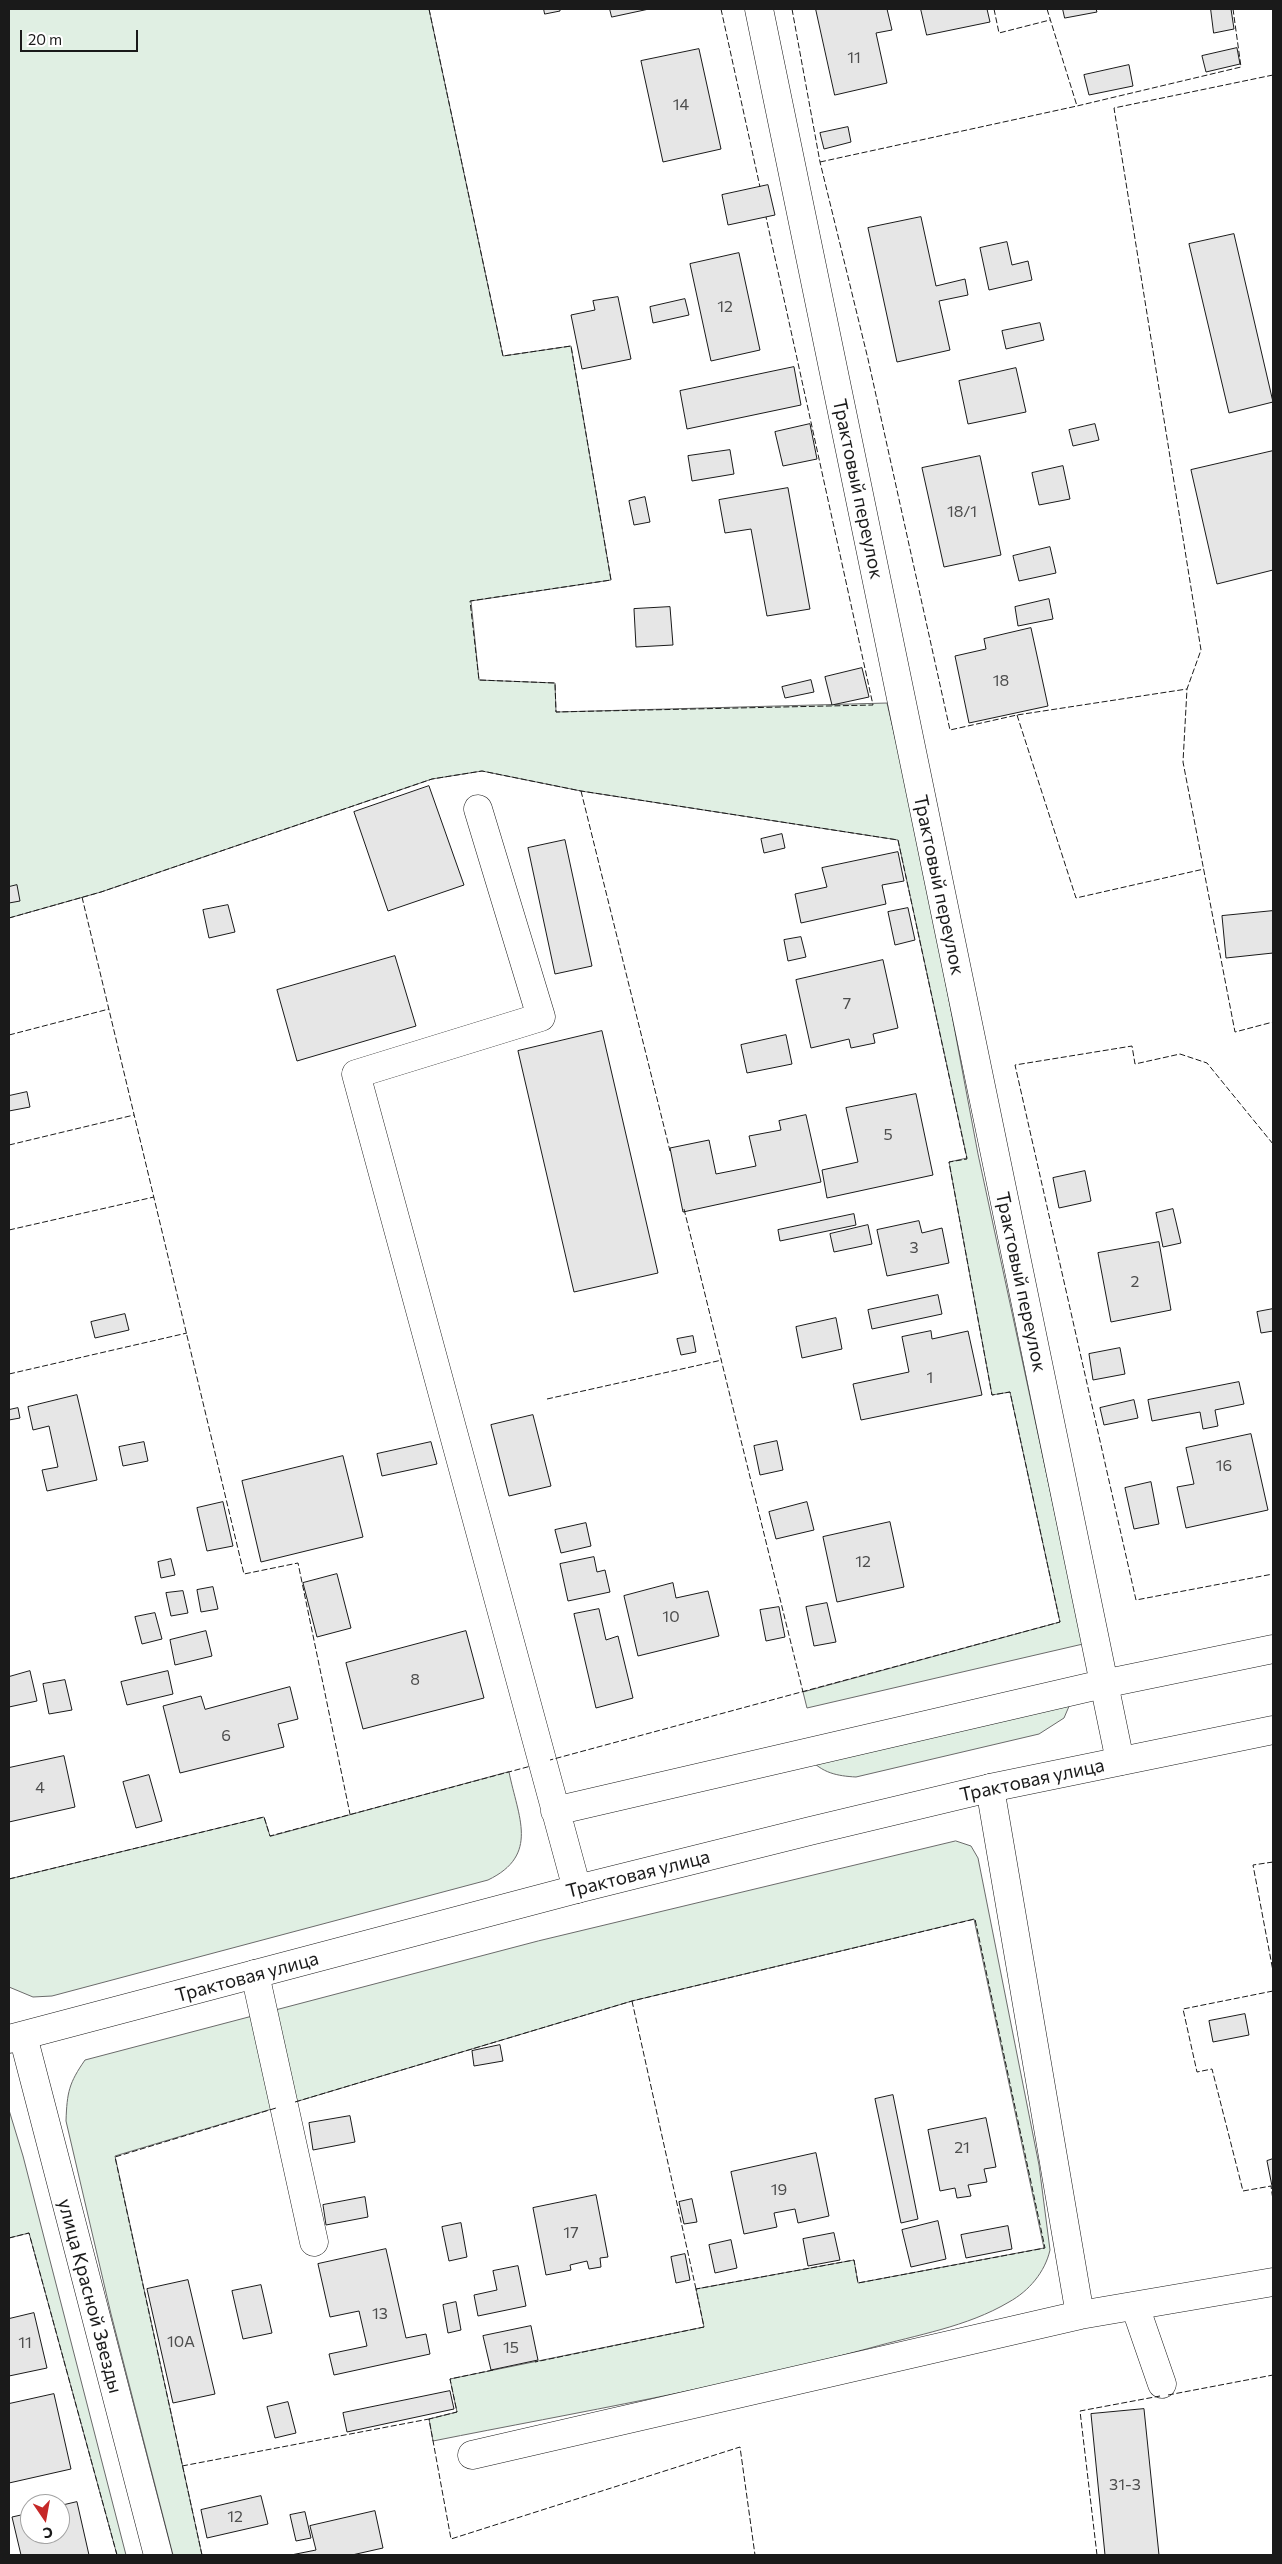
<!DOCTYPE html>
<meta charset="utf-8">
<style>
body{margin:0}
#map{position:relative;width:1282px;height:2564px;overflow:hidden;background:#fff;font-family:Commissioner,sans-serif}
canvas{display:block}
.frame{position:absolute;inset:0;border:10px solid #1a1a1a;pointer-events:none}
.north{position:absolute;left:20px;top:2494px;width:50px;height:50px;box-sizing:border-box;background:#fff;border:1px solid #a3a3a3;border-radius:50%;rotate:168deg;font-size:14px;font-weight:700;line-height:20px;text-align:center;color:#1a1a1a}
.north::after{content:'';display:block;margin:auto;width:18px;height:22px;background:#c62828;clip-path:polygon(50% 0,100% 100%,50% 72%,0 100%)}
.scale{position:absolute;left:20px;top:30px;width:118px;height:22px;box-sizing:border-box;border:2px solid #1a1a1a;border-top:0;padding-left:6px;font-size:15px;line-height:18px;white-space:nowrap;color:#1a1a1a;-webkit-text-stroke:4px #fff;paint-order:stroke}
</style>
<div id="map">
<canvas width="1282" height="2564"></canvas>
<div class="frame"></div>
<div class="north">С</div>
<div class="scale">20 m</div>
</div>
<script>
const context = document.querySelector('canvas').getContext('2d');
context.lineJoin = 'round';
function fillPath(path, color) {
  context.fillStyle = color;
  context.fill(path, 'evenodd');
}
function strokePath(path, color, width, dash) {
  context.strokeStyle = color;
  context.lineWidth = width;
  context.lineCap = dash ? 'butt' : 'round';
  context.setLineDash(dash || []);
  context.stroke(path);
}
function write(font, color, halo, rows, align = 'center') {
  context.font = font + ' Commissioner,sans-serif';
  context.lineWidth = 4;
  context.setLineDash([]);
  context.textBaseline = 'middle';
  context.strokeStyle = halo;
  context.fillStyle = color;
  for (const [text, x, y, turn = 0] of rows) {
    context.save();
    context.translate(x, y);
    context.rotate((+turn || 0) * Math.PI / 180);
    context.textAlign = isNaN(turn) ? turn : align;
    if (halo) context.strokeText(text, 0, 0);
    context.fillText(text, 0, 0);
    context.restore();
  }
}
const green = new Path2D(`
 M9,9H429L503,356L571,346L611,580L471,601L479,680L555,683L556,712L887,703L918,835L978,1154L1083,1644L807,1708L803,1692L1060,1622L1010,1392L992,1395L949,1162L967,1158L898,840L581,791L482,771L432,779L101,892L9,918Z
 M1073,1697L1064,1718L1039,1734L856,1777C837,1776 822,1773 809,1758Z
 M509,1772C518,1817 540,1855 488,1880L52,1996L33,1997L9,1987V1879L264,1817L270,1836Z
 M956,1841L971,1846L978,1858L1039,2165L1050,2250C1045,2272 1029,2291 1009,2302C967,2327 916,2335 870,2348C726,2387 579,2412 433,2441L429,2419L457,2412L450,2379L704,2327L696,2289L854,2260L858,2283L1044,2248L974,1919L632,2001L115,2156L202,2555H173L111,2314L66,2121C67,2092 69,2083 85,2060L538,1941Z
 M9,2110L23,2156L126,2555H117L29,2233L9,2238Z`);
const building = new Path2D(`
 M544,9H560V11L545,14Z
 M610,9H649L612,17Z
 M816,9H887L892,30L876,33L887,83L835,95Z
 M921,9H987L990,22L927,35Z
 M1063,9H1096L1097,12L1065,18Z
 M1211,9H1231L1234,29L1214,33Z
 M1237,48L1240,64L1206,72L1202,56Z
 M699,49L721,149L663,162L641,61Z
 M1129,65L1133,86L1089,95L1084,75Z
 M848,127L851,142L824,149L820,133Z
 M768,185L775,215L728,225L722,195Z
 M921,217L936,286L965,279L968,295L939,301L950,350L897,362L868,228Z
 M1234,234L1273,402L1229,413L1189,244Z
 M1007,242L1012,265L1028,261L1032,280L989,290L980,248Z
 M739,253L760,350L711,361L690,264Z
 M618,297L631,359L582,369L571,315L595,310L593,301Z
 M685,299L689,315L653,323L650,307Z
 M1040,323L1044,340L1006,349L1002,331Z
 M794,367L801,405L687,429L680,391Z
 M1016,368L1026,412L968,424L959,381Z
 M810,424L817,459L783,466L775,432Z
 M1095,424L1099,440L1073,446L1069,430Z
 M730,450L734,474L692,481L688,456Z
 M1273,451V570L1217,584L1191,470Z
 M980,456L1001,555L944,567L922,468Z
 M1063,466L1070,499L1039,505L1032,473Z
 M788,488L810,609L767,616L751,529L725,533L719,500Z
 M645,497L650,522L634,525L629,501Z
 M1050,547L1056,573L1019,581L1013,556Z
 M1049,599L1053,619L1018,626L1015,607Z
 M670,607L673,645L636,647L634,609Z
 M1031,628L1048,706L969,723L955,656L986,649L984,639Z
 M862,668L869,697L832,705L825,677Z
 M811,680L814,692L785,698L782,687Z
 M429,786L464,885L388,911L354,812Z
 M782,834L785,848L764,853L761,839Z
 M565,840L592,966L555,974L528,848Z
 M898,852L904,881L882,885L886,904L801,923L795,894L827,887L822,868Z
 M17,885L20,901L9,903V887Z
 M228,905L235,932L209,938L203,910Z
 M908,908L915,940L895,945L888,912Z
 M1273,911V953L1226,958L1222,916Z
 M801,937L806,957L788,961L784,940Z
 M395,956L416,1026L297,1061L277,990Z
 M883,960L898,1028L873,1034L875,1043L851,1048L849,1039L811,1048L796,980Z
 M602,1031L658,1273L574,1292L518,1051Z
 M786,1035L792,1064L747,1073L741,1045Z
 M27,1092L30,1107L9,1111V1096Z
 M916,1094L933,1175L827,1198L822,1170L858,1162L846,1108Z
 M806,1115L821,1182L683,1212L670,1148L709,1140L716,1174L756,1166L749,1136L781,1130L779,1121Z
 M1085,1171L1091,1201L1059,1208L1053,1178Z
 M1173,1209L1181,1243L1163,1247L1156,1213Z
 M854,1214L856,1225L780,1241L778,1230Z
 M919,1221L922,1233L942,1228L949,1263L887,1276L877,1230Z
 M868,1225L872,1244L834,1252L830,1234Z
 M1159,1242L1171,1310L1111,1322L1098,1253Z
 M938,1295L942,1314L872,1329L868,1310Z
 M1273,1309V1331L1261,1333L1257,1312Z
 M125,1314L129,1330L95,1338L91,1322Z
 M836,1318L842,1349L802,1358L796,1327Z
 M931,1331L932,1339L968,1331L982,1395L861,1420L853,1384L909,1372L902,1337Z
 M693,1336L696,1352L681,1355L677,1339Z
 M1120,1348L1125,1374L1093,1380L1089,1354Z
 M1239,1382L1244,1404L1215,1410L1218,1426L1203,1429L1200,1412L1152,1421L1148,1400Z
 M77,1395L97,1480L47,1491L42,1470L58,1467L49,1426L33,1430L28,1407Z
 M1134,1400L1138,1418L1104,1425L1100,1408Z
 M18,1408L20,1418L9,1420V1410Z
 M533,1415L551,1486L509,1496L491,1425Z
 M1251,1434L1268,1510L1186,1528L1177,1487L1194,1484L1186,1448Z
 M777,1441L783,1470L760,1475L754,1446Z
 M144,1442L148,1461L123,1466L119,1447Z
 M431,1442L437,1464L382,1476L377,1454Z
 M343,1456L363,1537L261,1562L242,1481Z
 M1151,1482L1159,1524L1134,1529L1125,1488Z
 M223,1502L233,1546L207,1551L197,1508Z
 M807,1502L814,1530L776,1539L769,1512Z
 M890,1522L904,1587L837,1602L823,1537Z
 M586,1523L591,1546L561,1553L555,1530Z
 M594,1557L597,1572L605,1570L610,1592L568,1601L560,1564Z
 M171,1559L175,1575L161,1578L158,1562Z
 M337,1574L351,1628L317,1637L303,1583Z
 M673,1583L676,1598L708,1591L719,1636L638,1656L624,1596Z
 M213,1587L218,1609L201,1612L197,1590Z
 M183,1591L188,1613L171,1616L166,1593Z
 M827,1603L836,1642L814,1646L806,1607Z
 M779,1607L785,1637L766,1641L760,1610Z
 M599,1609L606,1640L618,1636L633,1698L596,1708L574,1614Z
 M155,1613L162,1639L142,1644L135,1617Z
 M206,1631L212,1656L175,1665L170,1640Z
 M466,1631L484,1698L363,1729L346,1663Z
 M30,1671L37,1701L9,1707V1677Z
 M168,1671L173,1694L127,1705L121,1682Z
 M65,1680L72,1710L49,1714L43,1684Z
 M290,1687L298,1719L278,1724L284,1747L180,1773L163,1706L201,1696L205,1709Z
 M64,1756L75,1807L9,1822V1768Z
 M149,1775L162,1821L136,1828L123,1782Z
 M1245,2014L1249,2035L1213,2042L1209,2021Z
 M500,2045L503,2061L474,2066L472,2051Z
 M893,2095L918,2219L901,2223L875,2099Z
 M350,2116L355,2142L313,2150L309,2123Z
 M986,2118L996,2167L984,2169L987,2182L968,2185L971,2196L957,2198L955,2188L940,2191L928,2130Z
 M816,2153L829,2216L798,2223L795,2209L774,2213L777,2227L744,2234L731,2172Z
 M1273,2159V2191L1267,2161Z
 M596,2195L608,2257L600,2258L601,2267L589,2269L587,2261L570,2265L571,2270L546,2275L533,2208Z
 M365,2197L368,2217L326,2225L323,2205Z
 M692,2199L697,2222L684,2224L679,2202Z
 M938,2221L946,2259L911,2267L902,2230Z
 M461,2223L467,2257L449,2261L442,2227Z
 M1008,2226L1012,2249L966,2258L961,2235Z
 M834,2233L840,2260L808,2266L803,2239Z
 M731,2240L737,2268L715,2273L709,2245Z
 M386,2249L406,2338L426,2334L430,2354L334,2375L329,2354L367,2346L359,2311L330,2317L318,2264Z
 M685,2254L690,2280L676,2283L671,2257Z
 M518,2266L526,2306L478,2316L474,2295L497,2290L493,2271Z
 M188,2280L215,2394L173,2403L147,2289Z
 M261,2285L272,2333L243,2339L232,2291Z
 M456,2302L461,2330L448,2333L443,2305Z
 M34,2313L47,2368L9,2376V2319Z
 M531,2326L538,2360L491,2370L483,2336Z
 M450,2391L454,2409L347,2432L343,2413Z
 M54,2394L71,2469L9,2483V2404Z
 M288,2402L296,2433L275,2438L267,2407Z
 M1144,2409L1159,2555H1105L1091,2414Z
 M261,2496L268,2524L207,2538L201,2510Z
 M77,2502L89,2555H21L12,2517L30,2513V2534H60V2506Z
 M375,2511L383,2548L352,2555H291L316,2550L310,2526Z
 M305,2512L311,2538L296,2541L290,2515Z`);
const minor = new Path2D(`
 M759,9L1120,1761
 M478,809L541,1017L356,1074L577,1889
 M555,1811L1103,1684L1273,1649
 M255,1974L314,2242
 M23,2036L158,2555
 M1135,2306L1162,2384
 M1080,2315L1273,2282
 M472,2455L1080,2315L990,1788`);
const highway = new Path2D(`
 M9,2039L577,1889L810,1831L990,1788L1273,1730`);
const fence = new Path2D(`
 M429,9L503,356L571,346L611,580L470,601L479,680L555,683L556,712L873,705L766,217
 M721,9L760,187
 M792,9L820,162L868,359L950,730L1017,715L1187,689
 M994,9L999,33L1050,20
 M1047,9L1077,106
 M1273,75L1114,108L1201,650L1187,689L1183,762L1235,1032L1273,1022
 M820,162L1077,106L1241,67L1233,9
 M1017,715L1076,898L1204,869
 M581,791L670,1151
 M82,897L244,1574L298,1563L350,1814
 M9,918L101,892L432,779L482,771L581,791L898,840L967,1159L949,1162L992,1395L1010,1392L1060,1622L550,1760
 M9,1035L109,1009
 M1273,1144L1207,1063L1180,1054L1135,1064L1132,1046L1015,1065L1136,1600L1273,1574
 M9,1145L134,1115
 M684,1209L803,1692
 M9,1230L154,1197
 M9,1374L187,1333
 M547,1399L722,1360
 M1273,1862L1253,1865L1273,1971
 M9,1879L264,1817L270,1836L531,1766
 M1273,1991L1183,2009L1197,2072L1212,2069L1243,2191L1271,2186L1273,2200
 M632,2001L696,2289
 M295,2102L632,2001L975,1919L1045,2248L858,2283L854,2260L696,2289L704,2327L535,2362
 M9,2238L29,2233L117,2555
 M493,2370L450,2379L457,2412L429,2419L451,2539L740,2447L755,2555
 M1168,2395L1273,2375
 M182,2466L429,2419
 M202,2555L115,2157L276,2108
 M1097,2555L1080,2411L1160,2396`);
const numberNames = [
 ["11",854,58],
 ["14",681,105],
 ["12",725,307],
 ["18/1",962,512],
 ["18",1001,681],
 ["7",847,1004],
 ["5",888,1135],
 ["3",914,1248],
 ["2",1135,1282],
 ["1",930,1378],
 ["16",1224,1466],
 ["12",863,1562],
 ["10",671,1617],
 ["8",415,1680],
 ["6",226,1736],
 ["4",40,1788],
 ["21",962,2148],
 ["19",779,2190],
 ["17",571,2233],
 ["13",380,2314],
 ["10А",181,2342],
 ["11",25,2343],
 ["15",511,2348],
 ["31-3",1125,2485],
 ["12",235,2517]
];
const streetNames = [
 ["Трактовый переулок",858,489,78],
 ["Трактовый переулок",939,885,78],
 ["Трактовый переулок",1021,1282,78],
 ["Трактовая улица",1032,1780,-12],
 ["Трактовая улица",638,1874,-14],
 ["Трактовая улица",247,1977,-15],
 ["улица Красной Звезды",90,2296,75]
];
fillPath(green, '#e0efe3');
strokePath(green, '#6a6a6a', 1);
fillPath(building, '#e6e6e6');
strokePath(building, '#1a1a1a', 1);
strokePath(minor, '#1a1a1a', 29);
strokePath(highway, '#1a1a1a', 29);
strokePath(minor, '#fff', 28);
strokePath(highway, '#fff', 28);
strokePath(fence, '#1a1a1a', 1, [6, 2.5]);
write('16px', '#4d4d4d', null, numberNames);
write('19px', '#1a1a1a', '#fff', streetNames);
</script>
